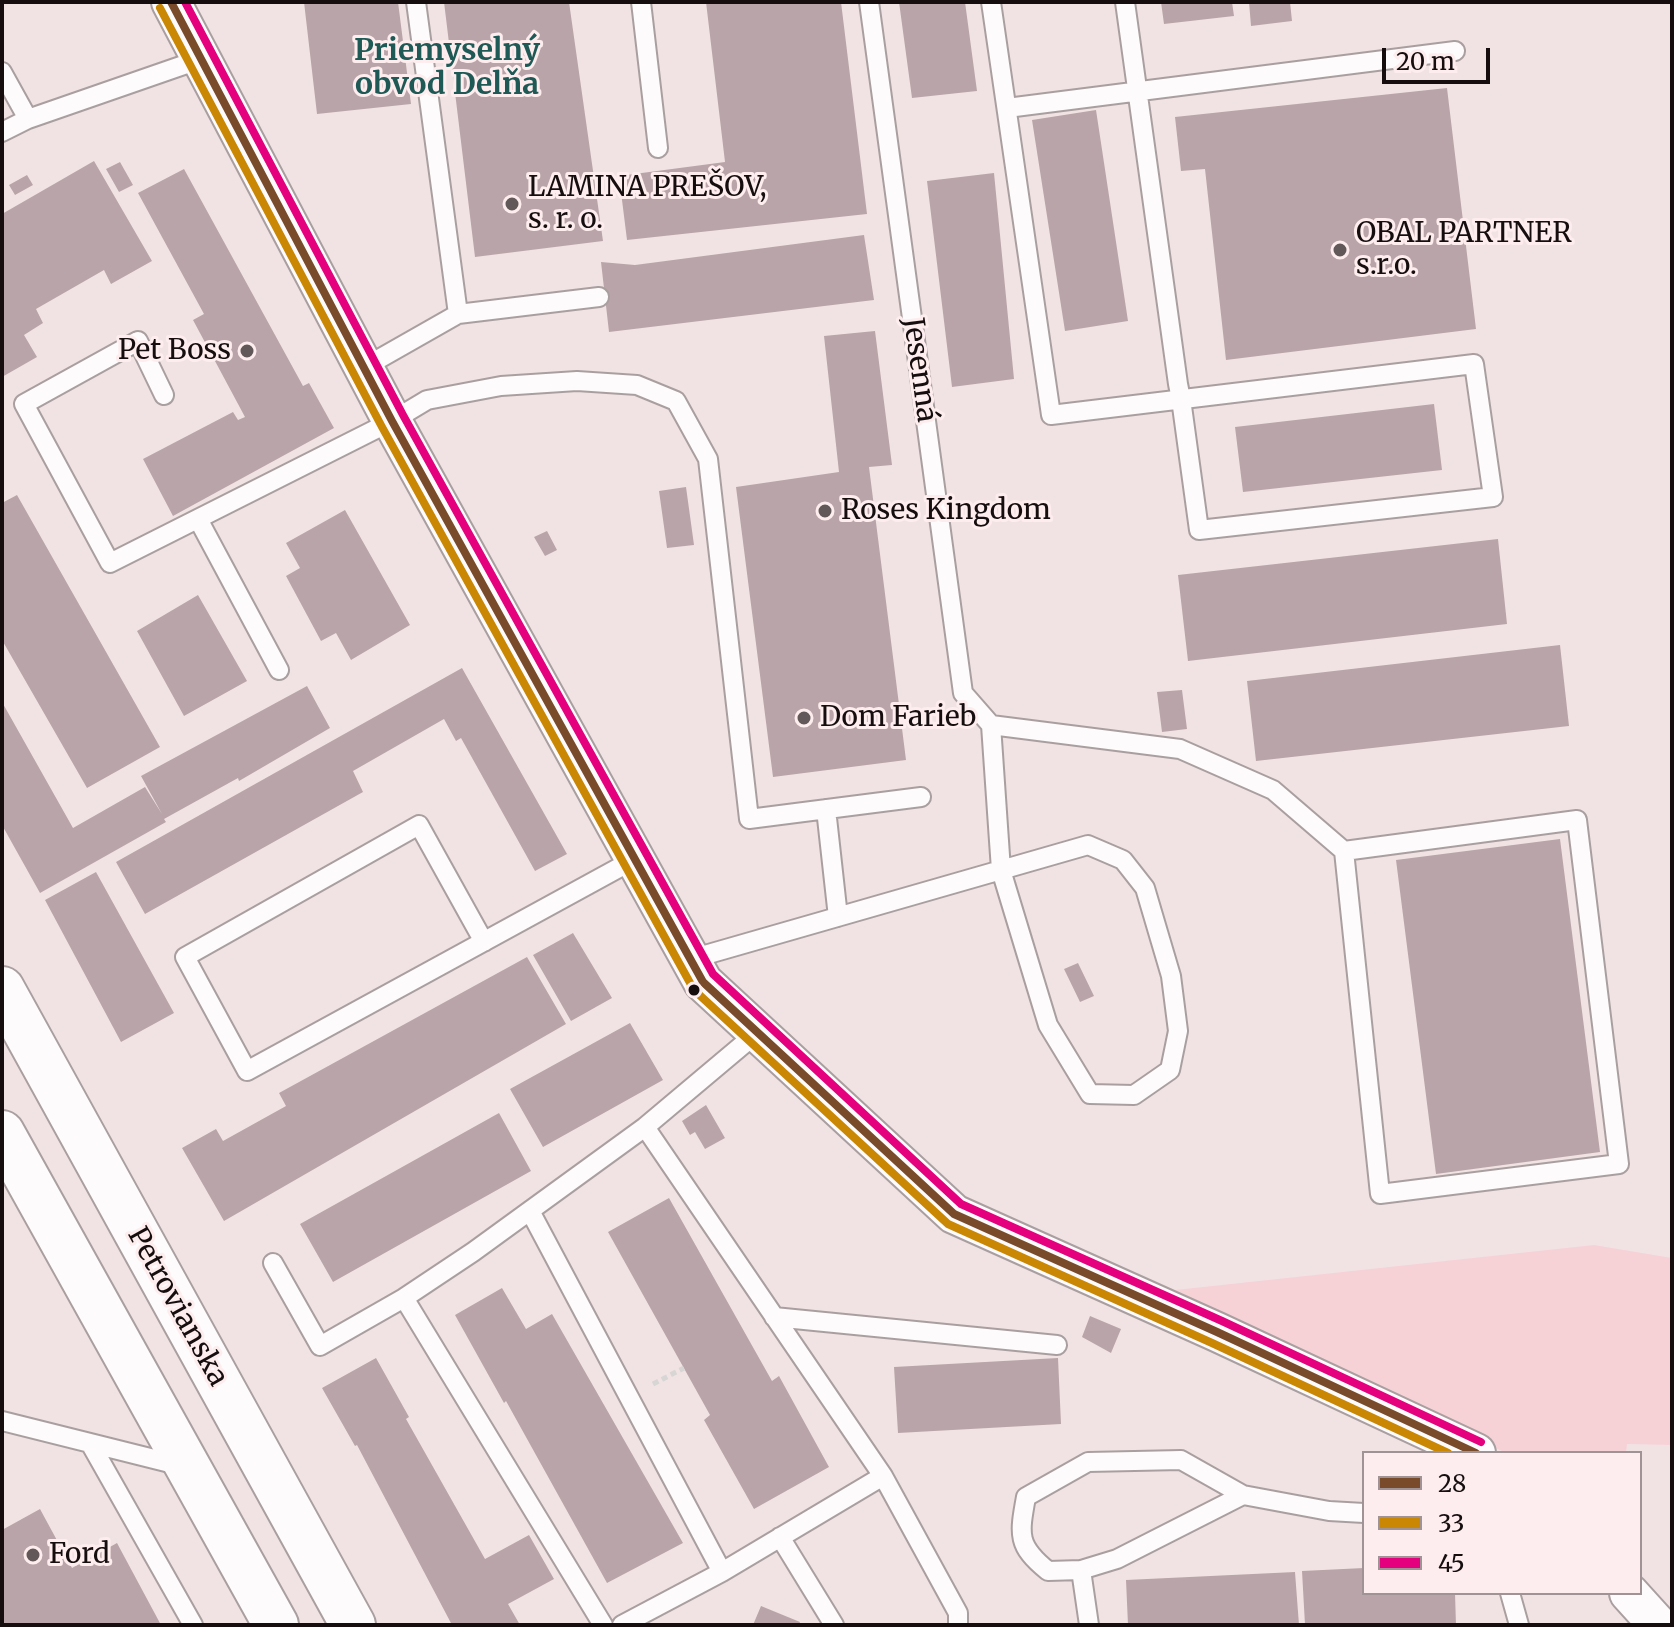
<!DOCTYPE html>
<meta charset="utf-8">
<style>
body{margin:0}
#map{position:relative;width:1674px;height:1627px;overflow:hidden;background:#f1e3e4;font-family:Merriweather,serif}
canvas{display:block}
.frame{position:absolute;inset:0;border:4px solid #150d0e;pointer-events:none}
.legend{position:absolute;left:1362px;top:1451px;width:280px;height:144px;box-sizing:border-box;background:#fdedef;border:2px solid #a09395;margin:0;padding:10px 14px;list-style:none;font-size:24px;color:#150d0e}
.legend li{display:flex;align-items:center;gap:16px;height:40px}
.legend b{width:40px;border:2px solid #a09395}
.scale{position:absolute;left:1382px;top:48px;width:108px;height:36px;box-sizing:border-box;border:4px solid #150d0e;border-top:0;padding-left:10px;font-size:24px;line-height:28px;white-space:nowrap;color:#150d0e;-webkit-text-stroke:6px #fdedef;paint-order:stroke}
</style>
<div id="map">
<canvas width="1674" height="1627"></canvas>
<div class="frame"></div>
<ul class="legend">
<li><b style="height:10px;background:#7a4b2a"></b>28</li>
<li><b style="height:10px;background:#ca8703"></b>33</li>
<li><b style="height:10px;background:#e5007d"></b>45</li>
</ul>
<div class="scale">20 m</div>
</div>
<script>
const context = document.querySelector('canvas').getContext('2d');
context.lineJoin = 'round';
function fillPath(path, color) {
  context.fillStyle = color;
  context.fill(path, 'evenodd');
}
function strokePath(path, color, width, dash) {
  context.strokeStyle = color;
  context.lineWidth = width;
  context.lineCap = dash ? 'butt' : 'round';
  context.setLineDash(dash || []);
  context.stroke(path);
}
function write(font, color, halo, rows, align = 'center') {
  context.font = font + ' Merriweather,serif';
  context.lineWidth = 6;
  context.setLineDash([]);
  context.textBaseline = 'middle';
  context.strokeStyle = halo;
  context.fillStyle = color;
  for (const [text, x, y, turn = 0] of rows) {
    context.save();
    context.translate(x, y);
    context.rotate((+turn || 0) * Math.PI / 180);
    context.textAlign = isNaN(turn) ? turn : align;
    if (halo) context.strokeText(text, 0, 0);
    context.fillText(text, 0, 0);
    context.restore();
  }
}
const green = new Path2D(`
 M1594,1245L1672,1258V1445L1627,1444L1626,1453H1506L1175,1290Z`);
const building = new Path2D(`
 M304,2H398L411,104L317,114Z
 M444,2H569L603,241L475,257Z
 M706,2H841L867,214L627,240L619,176L725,162Z
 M899,2H965L977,91L912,98Z
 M1161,2H1232L1234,16L1164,24Z
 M1249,2H1290L1292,21L1251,26Z
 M1447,88L1476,329L1226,360L1205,169L1181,171L1175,117Z
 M1096,110L1128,321L1065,331L1032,120Z
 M94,161L152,261L111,284L104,270L36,309L43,323L24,335L37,357L2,377V214Z
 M120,162L133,185L119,192L106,169Z
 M184,169L303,386L309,383L334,428L173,516L143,459L233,412L238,420L245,417L193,320L204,314L138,193Z
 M994,173L1014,379L952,387L927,181Z
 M27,175L33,185L15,195L9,185Z
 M864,235L874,300L609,332L601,262L635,265Z
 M875,331L892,465L869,467L906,760L773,777L736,487L839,472L824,336Z
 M1434,404L1442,470L1243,492L1235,427Z
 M686,487L694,545L667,548L659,491Z
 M17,495L160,747L87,788L2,640V503Z
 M345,510L410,625L351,660L336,633L321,641L286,576L300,568L286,543Z
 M547,531L557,550L545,556L534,537Z
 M1498,539L1507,624L1188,661L1178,575Z
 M198,595L247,681L184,716L137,631Z
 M1560,645L1569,726L1256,761L1247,681Z
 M462,668L567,854L535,871L461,738L456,741L444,719L353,771L363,792L145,914L116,862Z
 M307,686L330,728L239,781L238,778L164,819L166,822L40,893L2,825V702L73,828L145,787L162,814L141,776Z
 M1182,690L1187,729L1162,732L1157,692Z
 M1560,839L1600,1152L1436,1174L1396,860Z
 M96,872L174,1013L121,1042L45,900Z
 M573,933L612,998L571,1021L533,955Z
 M527,957L566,1024L224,1221L182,1148L216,1129L223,1141L286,1106L279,1093Z
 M1078,963L1094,996L1080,1002L1064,969Z
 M630,1023L663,1080L543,1147L510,1089Z
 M706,1105L725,1138L705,1149L695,1132L690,1135L682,1121Z
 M499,1113L531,1171L333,1282L300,1224Z
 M669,1198L772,1381L779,1376L829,1467L754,1509L704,1420L710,1415L608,1232Z
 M502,1288L526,1329L552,1314L683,1543L607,1583L506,1401L504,1403L455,1315Z
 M1090,1316L1121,1329L1111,1353L1082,1337Z
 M376,1358L409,1417L406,1419L485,1559L529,1535L554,1579L508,1604L520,1625H452L357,1445L355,1446L322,1388Z
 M1058,1358L1061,1424L898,1433L894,1367Z
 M40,1509L72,1568L117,1543L161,1625H2V1530Z
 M1364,1568V1593H1455L1456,1625H1305L1302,1571Z
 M1295,1572L1299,1625H1128L1126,1580Z
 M761,1606L800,1622L799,1625H753Z`);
const path = new Path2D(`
 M653,1384L684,1368`);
const lane = new Path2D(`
 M416,2L458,314
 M641,2L658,148
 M869,2L963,693L991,725L1180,749L1273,790L1344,851
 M991,2L1051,415L1474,364L1493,497L1199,530L1181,399L1178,384L1125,2
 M2,72L28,119L201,59
 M1007,108L1455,51
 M2,132L28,119
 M363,368L458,314L599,297
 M164,395L138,341L24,404L110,563L392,421L427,400L501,386L577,381L637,385L676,401L708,459L749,819L921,797
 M198,519L279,670
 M826,809L838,917
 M1577,820L1619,1164L1380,1194L1344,851Z
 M1088,845L1123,860L1145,888L1171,976L1178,1031L1170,1070L1134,1095L1090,1094L1048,1025L1001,870Z
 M484,942L419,825L185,957L247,1071L635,859
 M691,959L1001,870L991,725
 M645,1127L883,1476
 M530,1211L722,1572
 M273,1263L320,1346L404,1298
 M774,1317L1057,1345
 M2,1421L182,1466
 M90,1443L193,1625
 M1243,1495L1117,1559L1081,1570L1048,1571C1017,1546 1019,1535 1026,1497L1088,1462L1181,1460L1243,1495L1329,1511L1364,1513
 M780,1537L834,1625
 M1081,1570L1089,1625
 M1510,1593L1519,1625
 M603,1625L404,1298L473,1252L645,1127L758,1032
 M622,1625L722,1572L883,1476L958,1613V1625`);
const street = new Path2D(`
 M171,2L392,421L703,982L954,1214L1217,1332L1476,1453
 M1629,1593L1658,1625`);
const primary = new Path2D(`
 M2,989L353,1625
 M2,1133L276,1625`);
const bus1 = new Path2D(`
 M171,2L392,421L703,982L954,1214L1217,1332L1476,1453`);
const bus2 = new Path2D(`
 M160,8L382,427L694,990L948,1224L1212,1343L1448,1453`);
const bus3 = new Path2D(`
 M185,2L403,415L713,974L961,1204L1222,1321L1481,1442`);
const markers = [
 [512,204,8,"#625859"],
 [1340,250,8,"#625859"],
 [247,351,8,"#625859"],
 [825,511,8,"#625859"],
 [804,718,8,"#625859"],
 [694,990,7,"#150d0e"],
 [33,1555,8,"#625859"]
];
const poiNames = [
 ["LAMINA PREŠOV,",528,188],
 ["s. r. o.",528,220],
 ["OBAL PARTNER",1356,234],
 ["s.r.o.",1356,266],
 ["Pet Boss",231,351,"right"],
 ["Roses Kingdom",841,511],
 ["Dom Farieb",820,718],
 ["Ford",49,1555]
];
const streetNames = [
 ["Jesenná",919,370,82],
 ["Petrovianska",177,1307,61]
];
const neighbourhoodNames = [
 ["Priemyselný",447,52],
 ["obvod Delňa",447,86]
];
fillPath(green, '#f6d2d7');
fillPath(building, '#b9a5a9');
strokePath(lane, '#aa9fa0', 22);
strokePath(street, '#aa9fa0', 42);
strokePath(primary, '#aa9fa0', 48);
strokePath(path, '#d8d5d5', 5, [6, 4]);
strokePath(lane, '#fdfbfb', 18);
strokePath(street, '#fdfbfb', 38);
strokePath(primary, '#fdfbfb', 44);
strokePath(bus1, '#7a4b2a', 8);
strokePath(bus2, '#ca8703', 8);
strokePath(bus3, '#e5007d', 8);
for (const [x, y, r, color] of markers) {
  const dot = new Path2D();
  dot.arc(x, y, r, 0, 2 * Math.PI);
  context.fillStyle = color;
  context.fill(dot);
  strokePath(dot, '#fdedef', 3);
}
write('28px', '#150d0e', '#fdedef', poiNames, 'left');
write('28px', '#150d0e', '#fdedef', streetNames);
write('bold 30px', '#1f5955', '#fdedef', neighbourhoodNames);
</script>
